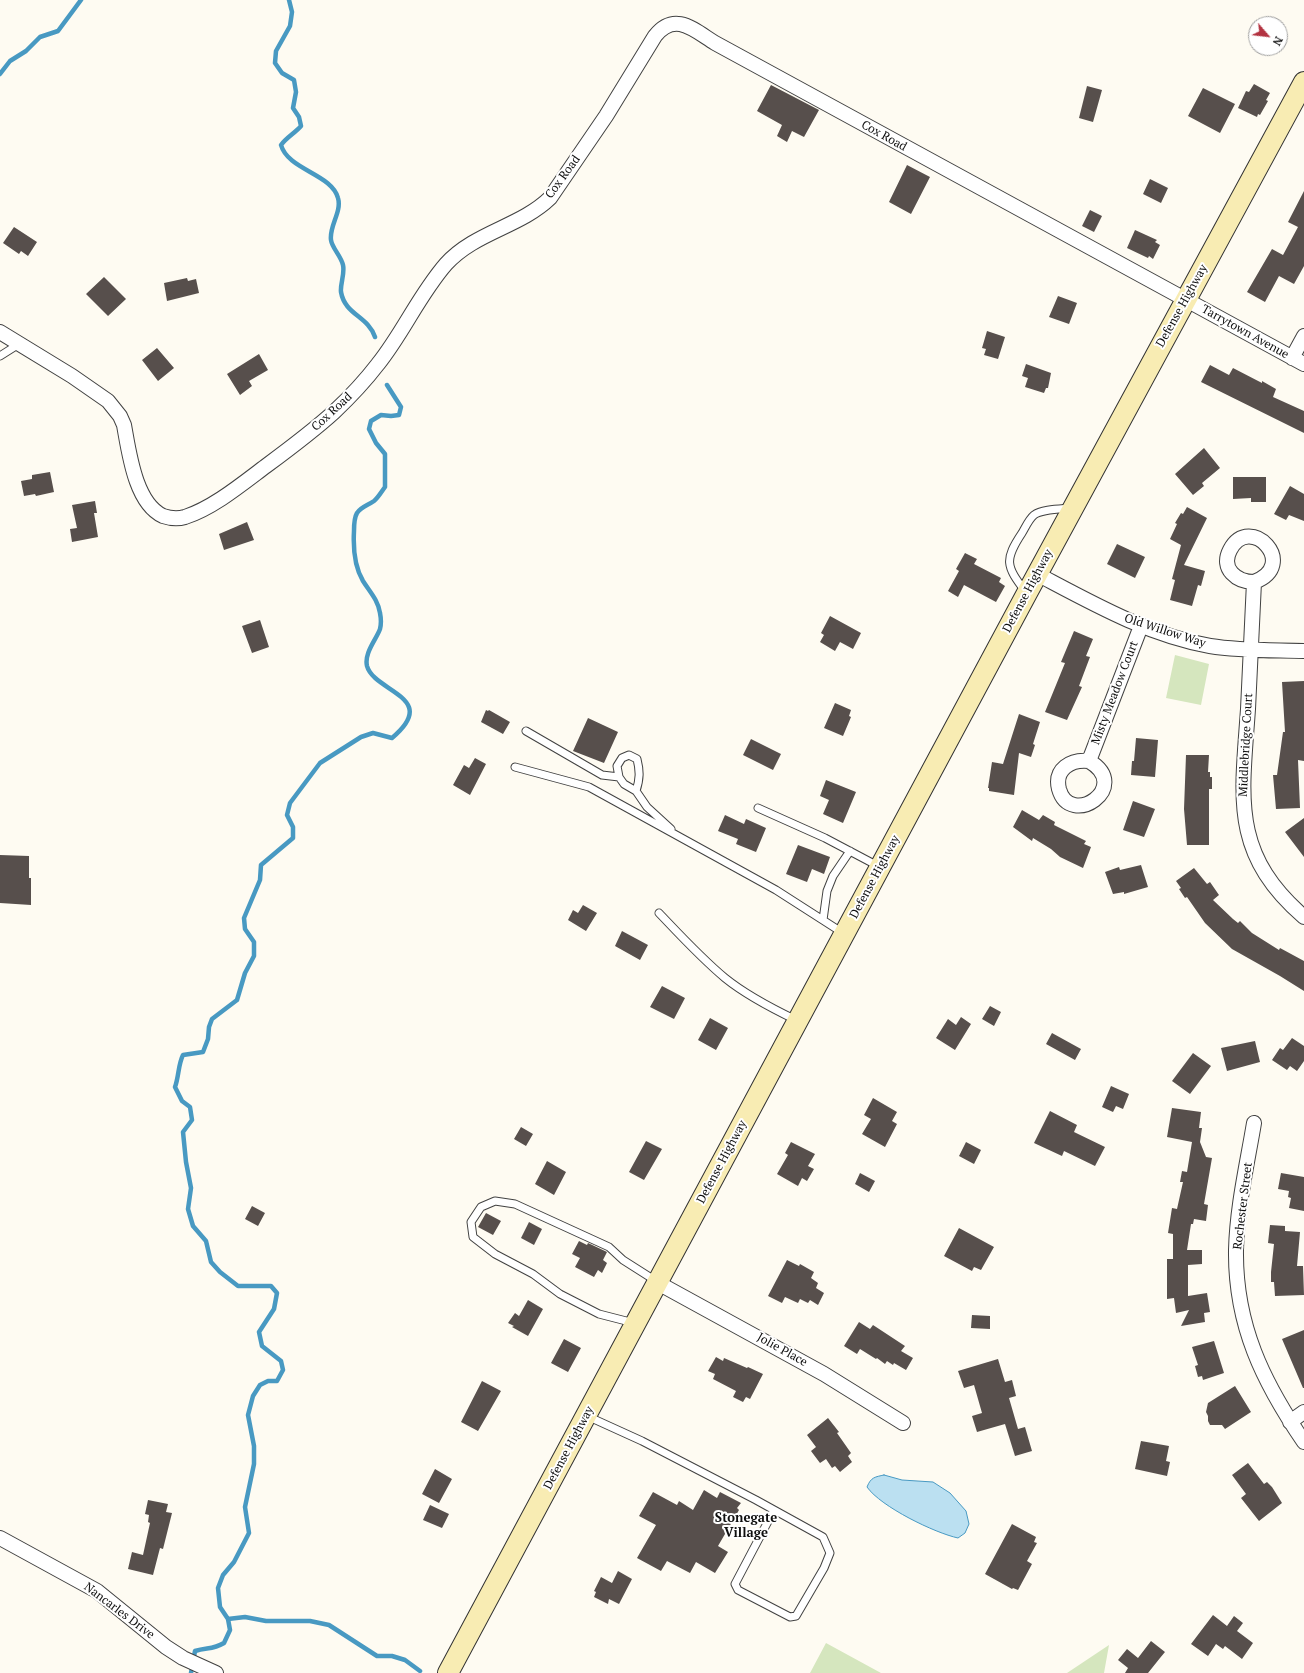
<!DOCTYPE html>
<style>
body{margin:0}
#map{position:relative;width:1304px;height:1673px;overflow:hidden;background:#fefbf2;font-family:"PT Serif",serif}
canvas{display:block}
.north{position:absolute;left:1248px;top:16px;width:40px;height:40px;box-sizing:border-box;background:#fff;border:1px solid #9f9f9f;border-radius:50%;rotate:118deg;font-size:11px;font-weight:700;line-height:16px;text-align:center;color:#0f0f0f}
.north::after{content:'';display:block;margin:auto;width:14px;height:18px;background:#b33341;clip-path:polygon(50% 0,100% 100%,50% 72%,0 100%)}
</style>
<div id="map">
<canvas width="1304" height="1673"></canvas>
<div class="north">N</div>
</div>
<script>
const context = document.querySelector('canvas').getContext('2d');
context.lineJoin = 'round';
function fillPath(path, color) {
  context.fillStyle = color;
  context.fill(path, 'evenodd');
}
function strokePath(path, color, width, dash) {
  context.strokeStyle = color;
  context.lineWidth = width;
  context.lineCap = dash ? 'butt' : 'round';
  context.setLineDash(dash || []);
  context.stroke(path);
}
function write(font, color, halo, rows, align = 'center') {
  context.font = font + ' "PT Serif",serif';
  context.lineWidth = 4;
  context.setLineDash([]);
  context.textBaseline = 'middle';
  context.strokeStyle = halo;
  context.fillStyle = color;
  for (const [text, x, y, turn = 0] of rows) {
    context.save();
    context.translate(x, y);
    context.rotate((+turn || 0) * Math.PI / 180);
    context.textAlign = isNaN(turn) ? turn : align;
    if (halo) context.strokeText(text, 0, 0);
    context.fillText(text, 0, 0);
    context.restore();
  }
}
const green = new Path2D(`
 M1175,655L1209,664L1201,705L1166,698Z
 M826,1643L881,1673H810Z
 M1109,1645L1104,1673H1067Z`);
const water = new Path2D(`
 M884,1475L902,1480L933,1482L950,1493L966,1511L969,1524L965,1533L958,1538C935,1533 881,1507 867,1487C871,1477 875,1477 884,1475Z`);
const stream = new Path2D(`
 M289,0L292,12L290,26L276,51L275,63L282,73L294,80L296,92L293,108L299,117L301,126C295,133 287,137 281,145C288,170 332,174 338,198C342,212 329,226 331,240C332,248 341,256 343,265C345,274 340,284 341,292C345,315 368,316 375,337
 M0,74L10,61L26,51L40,37L58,31L81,0
 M228,1619L245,1617L266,1621H310L329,1625L377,1656H392L405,1660L420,1671
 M191,1673L195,1651C207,1647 212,1650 224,1643L230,1630L228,1619L220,1607L218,1588L223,1575L234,1562L249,1533L245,1507L254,1464V1446L248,1415L253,1396L260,1385L268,1381H277L283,1370L281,1361L262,1346L259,1332L274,1309L277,1293L271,1286H238L220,1272L211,1262L206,1241L193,1226L188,1209L191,1188L186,1162L183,1132L192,1120L190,1107L182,1101L175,1087C179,1076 178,1065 183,1055L203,1052L208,1039L209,1027L212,1019L237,1000L245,973L254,956V942L245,929L244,918L260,880L261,865L293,838V827L287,815L290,803L320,763L361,737L373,733L392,738C441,697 374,692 367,666C364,653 376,640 380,629C381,625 381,618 380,613C378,600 370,592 363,581C354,566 353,549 354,531C354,526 354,518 357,513C362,506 367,506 374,501C378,498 382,491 385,487V454L376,443L369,429L371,421L381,415L391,416L399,415L401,407L387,385`);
const building = new Path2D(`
 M1254,84L1270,93L1266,100L1268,101L1260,115L1258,114L1257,117L1238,108L1246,91L1249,92Z
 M771,85L819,110L804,137L792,131L787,142L777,136L782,125L757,111Z
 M1087,86L1102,90L1093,122L1079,118Z
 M1203,88L1235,104L1220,133L1188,116Z
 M907,165L930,177L911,214L889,202Z
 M1150,179L1168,188L1161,203L1143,194Z
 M1304,191V266L1294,284L1279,276L1265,302L1247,292L1272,249L1283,255L1298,227L1288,222Z
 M1090,210L1102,216L1094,232L1082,226Z
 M14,227L37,242L28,256L21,251L19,254L3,243Z
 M1135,230L1157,240L1155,242L1160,245L1153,259L1149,256L1148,258L1127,248Z
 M104,277L126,299L108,316L86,294Z
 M187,278L188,281L196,279L199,293L167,301L164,283Z
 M1058,296L1077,303L1069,324L1049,317Z
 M987,331L1005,337L998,359L984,355L986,349L982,348Z
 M157,348L174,368L158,381L142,360Z
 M259,354L268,370L249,381L252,386L240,395L227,374Z
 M1026,364L1051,373L1048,388H1046L1044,393L1025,387L1028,378L1022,376Z
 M1210,365L1229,375L1233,368L1262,383V381L1276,389L1273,397L1304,411V433L1201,382Z
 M1204,448L1220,468L1202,483L1204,486L1193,495L1175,474Z
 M50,472L54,492L36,496L35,494L24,496L21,481L32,479V475Z
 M1233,477H1266V502H1251V498L1233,499Z
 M1290,486L1304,494V521L1289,515L1286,520L1274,514Z
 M95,501L97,513H94L98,537L72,542L70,529L77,528L72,505Z
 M1187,507L1207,518L1184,565L1205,571L1201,586L1198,585L1192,606L1170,600L1175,580L1172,579L1181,545L1170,539L1177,524L1175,523L1181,513L1183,514Z
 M247,522L254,540L224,550L219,534Z
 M1117,544L1145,557L1135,578L1107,564Z
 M965,553L977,559L974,564L1001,578L999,582L1005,586L996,602L964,585L958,597L948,591L959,571L956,569Z
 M830,616L861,633L853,649L840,642L835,651L820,642L824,635L821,633Z
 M260,620L269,647L252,653L242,626Z
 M1074,631L1093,639L1086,656L1090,657L1079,686L1082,687L1067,720L1045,712L1065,663L1061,662Z
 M1304,681V761L1298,760L1300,808L1276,809L1273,775H1277L1283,732H1285L1282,682Z
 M835,703L851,710L849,716L851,717L843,736L824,728Z
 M486,710L488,711L489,710L510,722L503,734L481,722Z
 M1019,714L1040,722L1033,744L1035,745L1031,757L1019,753L1014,795L989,791V788H988L992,762L1003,764Z
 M588,718L618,732L604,763L573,751Z
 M1136,738L1158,740L1155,777L1131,775L1132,761H1134Z
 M751,739L781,754L773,770L743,755Z
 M1186,755H1209L1208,772H1210V777H1212V789H1209V845H1187L1184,809Z
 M475,758L486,764L470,795L453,785L464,765L469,768Z
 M826,780L856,792L843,823L823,814L829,800L820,796Z
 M1133,801L1155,809L1144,837L1123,830Z
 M1022,810L1039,820L1043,815L1055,822L1054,825L1086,841L1084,844L1091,847L1083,868L1060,857L1051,849L1033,838L1032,841L1013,827Z
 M725,815L744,824L746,819L766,828L756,852L736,844L738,839L718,831Z
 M1304,818V857L1285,832Z
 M798,845L830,857L824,874L812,869L807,882L786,874Z
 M0,855L29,856V878H31V905L0,903Z
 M1141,865L1148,887L1124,894V892L1113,894L1105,872L1119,867L1120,870Z
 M1194,868L1207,884L1210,882L1219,895L1213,900L1233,919L1238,923L1240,921L1252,933L1279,950L1280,948L1304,961V991L1280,976L1232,949L1205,923L1187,897L1185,898L1179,889L1181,888L1176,881Z
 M583,905L597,913L586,931L568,920L573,910L578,913Z
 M622,931L648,945L640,960L615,946Z
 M662,986L685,998L674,1019L650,1007Z
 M990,1006L1001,1012L994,1026L982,1019Z
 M961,1017L971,1024L955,1050L936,1038L948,1019L956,1025Z
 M710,1018L728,1028L716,1050L698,1040Z
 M1052,1033L1081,1049L1075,1060L1046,1044Z
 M1292,1038L1304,1046V1061L1297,1071L1290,1066L1287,1070L1272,1060L1280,1048L1283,1050Z
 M1255,1041L1260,1062L1227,1071L1221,1048Z
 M1193,1053L1211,1066L1190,1094L1172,1081Z
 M1111,1086L1129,1094L1123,1109L1116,1106L1113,1112L1102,1107Z
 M873,1098L897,1112L892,1121L897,1124L885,1147L862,1134L871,1119L864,1115Z
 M1172,1108L1201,1112L1199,1128H1202L1200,1142L1206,1157L1212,1158L1204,1204L1208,1205L1206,1221L1194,1219L1193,1224H1191L1187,1250H1202V1264L1188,1265V1296L1207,1293L1210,1312L1204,1313L1205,1322L1181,1326L1189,1310L1176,1313L1174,1298L1167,1299V1259H1173V1234L1168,1233L1172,1208L1177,1209L1183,1182H1180L1182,1171L1187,1172L1192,1142L1167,1137Z
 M1050,1111L1077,1125L1074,1132L1105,1147L1095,1166L1064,1151L1062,1156L1034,1143Z
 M521,1127L533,1134L526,1146L514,1139Z
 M646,1141L662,1149L644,1180L629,1172Z
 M791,1142L815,1154L808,1166L814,1169L807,1181L802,1178L798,1186L777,1174L788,1155L785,1153Z
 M966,1142L981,1150L974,1164L959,1156Z
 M547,1161L566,1172L554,1195L535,1184Z
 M860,1173L875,1181L869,1192L855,1184Z
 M1281,1173L1304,1177V1211L1289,1208L1291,1198L1288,1197L1289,1191L1278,1189Z
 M252,1206L265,1213L258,1226L245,1219Z
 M486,1213L501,1221L493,1235L478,1227Z
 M529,1222L542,1229L534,1245L521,1238Z
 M1270,1225L1285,1226V1231L1300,1232L1297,1266H1303L1304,1295L1275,1296L1274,1282H1271V1272L1274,1244L1268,1243Z
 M959,1228L994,1247L981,1270L974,1267L972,1271L944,1256Z
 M579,1241L587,1245L588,1243L607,1252L603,1260L607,1263L602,1273L598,1270L594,1277L575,1267L580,1258L572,1254Z
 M787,1260L799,1266L800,1264L814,1272L811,1278L818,1283L816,1288L824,1293L818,1305L810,1300L808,1303L800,1299L798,1303L785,1297L782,1303L768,1296Z
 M528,1300L543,1309L528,1336L512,1327L514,1326L508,1323L515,1313L519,1316Z
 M972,1315L990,1316V1329L971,1328Z
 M859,1322L870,1329L873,1325L905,1346L901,1351L913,1358L906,1370L894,1363L893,1365L887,1361L885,1364L877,1358L876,1359L860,1349L857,1354L844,1346Z
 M1304,1330V1388H1303L1282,1339Z
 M564,1339L581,1348L568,1372L551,1363Z
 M1214,1341L1224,1373L1203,1380L1202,1376L1198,1377L1195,1366L1198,1365L1192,1347Z
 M716,1357L723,1361L724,1358L747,1368L748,1367L763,1374L750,1399L746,1397L743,1402L733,1397L736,1391L713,1379L715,1374L708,1371Z
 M998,1359L1005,1382L1012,1380L1016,1396L1009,1398L1018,1429L1025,1427L1032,1451L1015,1456L1005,1424L977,1432L972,1416L982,1413L974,1385L964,1388L958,1371Z
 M482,1381L501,1391L478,1431L461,1422Z
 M1235,1386L1251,1412L1225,1429L1222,1425H1210L1208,1421V1416L1206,1412L1208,1403Z
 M828,1418L839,1432L837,1433L851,1453L848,1456L852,1462L840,1472L835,1466L832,1468L826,1459L820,1463L811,1451L816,1447L807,1435Z
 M1141,1441L1169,1446L1166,1461L1170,1462L1167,1476L1135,1469Z
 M1248,1463L1264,1484L1267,1482L1272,1487L1282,1503L1259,1521L1241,1498L1246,1494L1232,1475Z
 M435,1469L452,1479L439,1503L422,1494Z
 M704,1490L717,1498L720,1492L741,1503L737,1508L739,1510L718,1546L728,1552L715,1573L696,1562L690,1573L667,1561L661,1571L637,1558L656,1525L639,1516L653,1492L677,1505L679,1501L693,1510Z
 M148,1500L168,1504L166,1512L172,1513L163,1549L160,1548L153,1575L128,1569L132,1552L143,1555L150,1523L148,1522L149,1515L145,1514Z
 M430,1505L449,1514L442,1528L423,1520Z
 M1012,1524L1036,1537L1034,1542L1037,1543L1027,1561L1032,1564L1018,1590L1013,1588L1012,1589L985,1574Z
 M618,1571L632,1579L619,1604L609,1599L608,1604L594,1597L596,1592L594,1591L601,1577L612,1583Z
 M1213,1615L1227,1626L1234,1616L1243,1623L1237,1631L1253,1643L1242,1659L1225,1646L1223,1649L1216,1644L1208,1656L1191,1644Z
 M1151,1641L1165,1652L1160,1658L1148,1673H1125L1128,1668L1118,1660L1127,1649L1138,1658Z`);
const lane = new Path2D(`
 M0,356L19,344
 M1025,591C1006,566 1004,560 1022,533C1025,528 1029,519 1034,515C1042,509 1061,509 1071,508
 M526,731L602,775L619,777
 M515,767L589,787L776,890L843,933
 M636,791C640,779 640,771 637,759L629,755L622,758L617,766L619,777L624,784L636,791L647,807L671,829
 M758,808L825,838L878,866
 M659,913C680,935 701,958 725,978C746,995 771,1008 796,1020
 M823,920L827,891L833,876L850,851
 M634,1323L599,1314L560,1294L533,1274L495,1254L473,1237L471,1222L481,1207L495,1201L515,1204L609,1247L623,1260L656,1281
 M587,1416L642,1441L756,1500L823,1537L830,1553L824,1568L796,1616L790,1617L738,1590L735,1584L774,1510`);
const street = new Path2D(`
 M0,332L72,376L108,401L120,416L124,425C129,452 135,503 163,516C169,518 178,519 185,517C213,508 242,484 266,466C289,449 312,432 334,412C350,397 365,381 378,364C403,333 419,295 446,264C475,232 520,227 550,198L606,116L655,36C675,11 694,30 715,43L1304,364
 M1292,358L1304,336
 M1037,574C1092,603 1148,635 1210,646C1241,651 1273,650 1304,651
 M1254,582C1237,582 1220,569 1230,550C1250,512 1300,565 1254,582C1252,625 1250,667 1248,709C1242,797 1230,853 1304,917
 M1089,761C1133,787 1070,829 1059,789C1054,769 1071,759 1089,761L1141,626
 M1254,1123C1247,1165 1237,1207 1236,1250C1235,1325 1263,1382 1304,1442
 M658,1283L824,1374L903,1423
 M1290,1422L1304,1412
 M0,1538L97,1591L166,1647L183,1658L216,1673`);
const secondary = new Path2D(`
 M448,1673L1027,593L1304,82`);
const streetNames = [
 ["Cox Road",884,136,29],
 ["Cox Road",563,177,-54],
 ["Defense Highway",1182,306,-61],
 ["Tarrytown Avenue",1245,332,29],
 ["Cox Road",332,412,-43],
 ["Defense Highway",1028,591,-62],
 ["Old Willow Way",1165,631,18],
 ["Misty Meadow Court",1115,693,-69],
 ["Middlebridge Court",1246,745,-87],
 ["Defense Highway",875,877,-62],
 ["Defense Highway",722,1162,-62],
 ["Rochester Street",1243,1206,-83],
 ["Jolie Place",782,1350,29],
 ["Defense Highway",569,1448,-62],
 ["Nancarles Drive",119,1611,37]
];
const neighbourhoodNames = [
 ["Stonegate",746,1518],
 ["Village",746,1533]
];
fillPath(green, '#d5e6be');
fillPath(water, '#bbe0f1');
strokePath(water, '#4899c2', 1);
strokePath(stream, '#4899c2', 4.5);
fillPath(building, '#574f4c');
strokePath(lane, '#424242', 9);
strokePath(street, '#424242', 16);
strokePath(secondary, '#313131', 22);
strokePath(lane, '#fff', 7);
strokePath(street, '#fff', 14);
strokePath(secondary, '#f8ecb3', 20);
write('12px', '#0f0f0f', '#fff', streetNames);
write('bold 13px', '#0f0f0f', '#fff', neighbourhoodNames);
</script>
